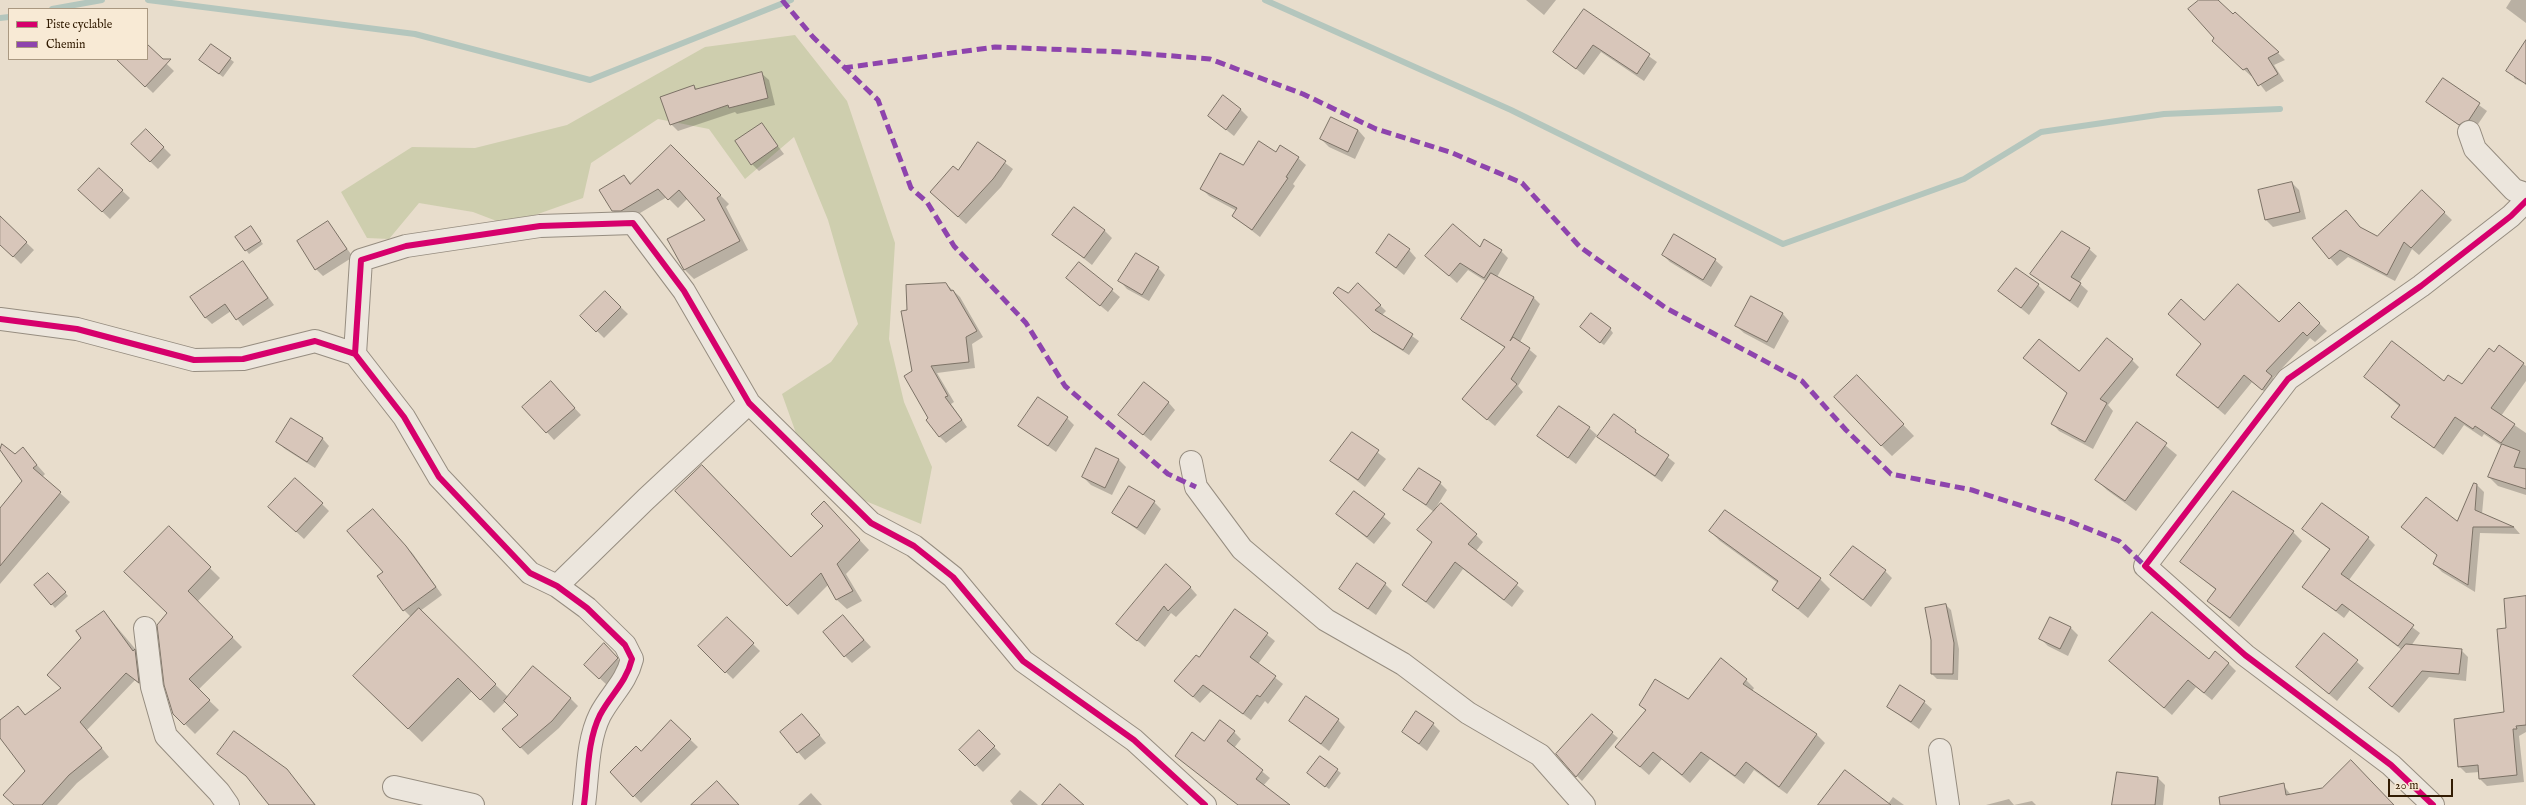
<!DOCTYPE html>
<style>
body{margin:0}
#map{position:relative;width:2526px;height:805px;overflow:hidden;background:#e8ddcc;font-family:"IM FELL English",serif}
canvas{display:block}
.legend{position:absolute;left:8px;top:8px;width:140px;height:52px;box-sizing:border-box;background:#f8ead5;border:1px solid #a99881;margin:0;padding:5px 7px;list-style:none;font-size:12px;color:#321c03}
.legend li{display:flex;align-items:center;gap:8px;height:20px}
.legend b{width:20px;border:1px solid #a99881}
.scale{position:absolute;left:2388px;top:779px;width:65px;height:18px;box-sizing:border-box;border:2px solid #321c03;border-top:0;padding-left:5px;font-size:12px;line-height:14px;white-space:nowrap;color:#321c03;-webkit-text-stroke:3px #f8ead5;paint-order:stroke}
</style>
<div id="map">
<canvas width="2526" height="805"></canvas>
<ul class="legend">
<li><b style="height:5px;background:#d6006c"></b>Piste cyclable</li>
<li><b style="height:5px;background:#8e44ad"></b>Chemin</li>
</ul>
<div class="scale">20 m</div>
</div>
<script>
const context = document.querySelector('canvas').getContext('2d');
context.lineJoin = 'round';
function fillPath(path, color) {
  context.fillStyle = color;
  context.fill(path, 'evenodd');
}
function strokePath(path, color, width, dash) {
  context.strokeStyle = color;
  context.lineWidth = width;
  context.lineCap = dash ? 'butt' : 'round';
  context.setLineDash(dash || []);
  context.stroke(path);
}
const green = new Path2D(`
 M795,35L847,101L895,243L889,339L904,402L932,467L921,524L856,497L797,436L782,394L831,362L858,324L828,220L794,137L745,179L709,129L658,119L591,163L583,198L507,225L473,212L419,203L389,239L367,238L341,192L412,147L475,148L567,125L705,47Z`);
const shadow = new Path2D(`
 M1526,0H1556L1544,15Z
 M2200,0H2217L2233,16L2235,13L2278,53L2285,60L2274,65L2284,81L2266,92L2253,75L2251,76L2220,48Z
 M2511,0H2526V23L2506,8Z
 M1584,10L1657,62L1644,81L1601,52L1584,75L1554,52Z
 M2526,40V85L2507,71ZM2514,75L2526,82L2525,84L2514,78Z
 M147,45L174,71L153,93L132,73L131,59H147Z
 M230,59L234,62L223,77L200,60Z
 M761,73L769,80L775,105L737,114L735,112L678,131L671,124L694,86L697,89Z
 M2443,79L2487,111L2476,127L2467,131L2427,102Z
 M1240,109L1248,117L1234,136L1209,116Z
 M761,124L784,154L759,171L752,164Z
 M146,130L171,155L158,169L132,144Z
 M1358,130L1365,138L1355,159L1329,147L1321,139Z
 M979,143L1013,169L1001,187L966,224L938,199Z
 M671,146L729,204L726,207L748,250L694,279L685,270L669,240L706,220L688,198L678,208L667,197L630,219L622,220L613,211L624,176L632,184Z
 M1276,153L1298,158L1306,165L1293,184L1295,186L1260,237L1233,216L1237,211L1209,196L1201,188Z
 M99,169L130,198L110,219L87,197Z
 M2292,183L2299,190L2306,219L2273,227L2266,220Z
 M2422,191L2452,220L2419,255L2412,249L2395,281L2348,257L2337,266L2330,258L2346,211L2362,229L2378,237Z
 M328,222L353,257L323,276L316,269Z
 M8,225L34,250L21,264L0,243V232Z
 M251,228L263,244L249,254L237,238Z
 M1105,231L1112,238L1092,265L1054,235Z
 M1480,248L1501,251L1508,258L1497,277L1534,298L1540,304L1520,342L1537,356L1518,386L1523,392L1495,426L1463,399L1505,348L1463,319L1487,282L1468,270L1457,283L1427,256Z
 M2089,249L2097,256L2079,283L2088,291L2078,308L2031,274Z
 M1409,250L1416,258L1404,275L1377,253Z
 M1663,255L1715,260L1723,267L1711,287L1670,262Z
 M243,262L274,305L243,326L231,311L212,324L205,317Z
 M1079,263L1120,297L1108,312L1067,278Z
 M1158,268L1165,275L1149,301L1127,289L1120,281Z
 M946,284L960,297L983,337L972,344L975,368L937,373L954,402L951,404L967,427L946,443L939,436L930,418L913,372Z
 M1358,284L1386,311L1382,315L1419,341L1409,355L1379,336L1335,293L1348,294Z
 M2038,285L2045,292L2029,315L2000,291Z
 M605,292L628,314L604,338L582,316Z
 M2299,303L2327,331L2315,342L2310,338L2273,378L2279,384L2270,396L2252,382L2225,415L2178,375L2202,345L2279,324Z
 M1782,313L1789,321L1774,349L1744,333L1736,326Z
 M1610,329L1613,333L1604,345L1585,331Z
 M2499,346L2526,366V381L2501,416L2526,433V495L2498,486L2489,477L2502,446L2484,434L2482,437L2464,425L2443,455L2393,417L2400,407L2365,377L2463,385Z
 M2025,358L2080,372L2132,360L2139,367L2108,405L2113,411L2093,449L2059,431L2052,423L2068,394Z
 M1868,388L1914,436L1892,456L1881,445Z
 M558,390L581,415L554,440L524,407Z
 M1168,402L1175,410L1151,441L1119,415Z
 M1614,415L1675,463L1662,482L1598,437Z
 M1067,418L1074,425L1056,452L1020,426Z
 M2138,423L2177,455L2136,511L2107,490L2096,479Z
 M1589,428L1597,435L1576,464L1539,436Z
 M1352,433L1386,459L1365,487L1332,461Z
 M322,438L329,446L315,468L285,449L277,442Z
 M2,445L15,455L23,449L45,474L42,477L70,502L0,584V510L24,481L0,449Z
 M1118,459L1126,467L1112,495L1091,485L1083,477Z
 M1440,483L1447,490L1435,509L1476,535L1483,542L1476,551L1524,591L1512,607L1463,569L1434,609L1404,585L1433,543L1434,512L1405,490Z
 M2477,485L2484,492L2482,514L2514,527L2520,534L2480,533L2475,592L2442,572L2434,564L2438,556L2403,527L2458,523Z
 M676,491L792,558L824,526V502L869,550L846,574L862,601L847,609L837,600L828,585L798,615Z
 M1354,492L1391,523L1374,544L1337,514Z
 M1154,502L1161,509L1145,535L1113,513Z
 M322,504L329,511L304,539L277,514Z
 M380,517L413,554L442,595L420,611L508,697L570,698L578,706L559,728L528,755L503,729L519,715L506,701L494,713L472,691L422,742L354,676L411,617L404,610L384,572Z
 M169,528L220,578L197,602L242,647L198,690L219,710L195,734L174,713L168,614Z
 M2303,529L2368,538L2375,545L2349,580L2420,633L2411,646L2461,650L2468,657L2466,681L2429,677L2399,713L2377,695L2402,650L2350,610L2344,618L2304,587L2330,550Z
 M1710,531L1820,579L1830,589L1808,618L1774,590L1778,583L1720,541Z
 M2293,532L2302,541L2239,627L2208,601L2216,590L2182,562Z
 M1885,571L1892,578L1871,607L1832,575Z
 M52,577L68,596L55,608L35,585Z
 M1385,584L1392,591L1376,615L1340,589Z
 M1190,587L1197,595L1176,617L1171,613L1145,647L1117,624Z
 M2526,597V732L2519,736L2524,782L2487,786L2480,779V772L2466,773L2459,766L2505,713L2507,629Z
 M1946,605L1951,610L1959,649L1958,680L1937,679L1932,674V639Z
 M1236,610L1275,641L1258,664L1283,684L1268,704L1265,701L1251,720L1211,691L1200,703L1183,688L1199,658Z
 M104,612L143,658L146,690L135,680L87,730L109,757L77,783L57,805H15L26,771L0,736V721L18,707L27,716L62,688L83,638Z
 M727,618L760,651L733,679L699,646Z
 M2051,618L2071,628L2078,635L2068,656L2048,646L2041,639Z
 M850,624L871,647L852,663L845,656Z
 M2324,634L2364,668L2337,701L2305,674Z
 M611,651L624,666L607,685L593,672Z
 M2209,660L2228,663L2236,671L2212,700L2196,687L2172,715L2110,661Z
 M1746,680L1754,688L1752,691L1817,735L1825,743L1787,794L1754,770L1744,784L1710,759L1690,783L1662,759L1649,775L1616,746L1646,711L1640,705L1688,700Z
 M1924,702L1932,709L1919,729L1888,707Z
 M1338,720L1345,727L1329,751L1290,721Z
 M671,721L698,747L641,803L611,772L641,752Z
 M809,722L826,743L805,760L781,732Z
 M1433,724L1440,731L1427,751L1403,732Z
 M979,731L1001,754L983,772L961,750Z
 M1234,732L1241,739L1234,748L1270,778L1263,786L1287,805H1239L1176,756Z
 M1612,733L1618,738L1582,781L1577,776Z
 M218,754L286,770L316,805H270L251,780Z
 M1337,770L1341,773L1329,789L1308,773Z
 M2158,778L2165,785L2163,805H2113Z
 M2283,785L2291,795L2394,805H2233Z
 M1020,790L1036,803L1038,805H1013L1010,801Z
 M811,793L822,805H798Z
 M1893,797L1904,805H1819L1888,804Z
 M2009,799L2014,805L2032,801L2036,805H1986Z`);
const stream = new Path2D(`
 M148,0L415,34L590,80L791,0
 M1265,0L1511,110L1783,244L1964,179L2041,132L2164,114L2280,109
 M52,9L102,0
 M0,18L9,17`);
const building = new Path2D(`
 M2199,0H2218L2233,14L2235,12L2279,52L2268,58L2278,74L2258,86L2247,68L2243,70L2212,41L2214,38L2188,9Z
 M1584,9L1650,54L1637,74L1593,45L1576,69L1553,52Z
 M2526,40V84L2506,71Z
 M147,44L163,59H171L145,87L116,59H147Z
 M211,44L231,58L219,74L199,60Z
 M762,72L768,98L729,108L728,105L670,125L660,97L694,85L695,89Z
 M2443,78L2480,103L2469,120L2459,125L2426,102Z
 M1223,95L1241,109L1226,130L1208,116Z
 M1331,117L1358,130L1348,152L1320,139Z
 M762,123L778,146L751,165L735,141Z
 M146,129L164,147L150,162L131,144Z
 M1259,141L1276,152L1280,145L1299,157L1286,177L1288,178L1252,230L1232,216L1237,208L1200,189L1220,153L1243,165Z
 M978,142L1006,161L993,179L958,217L930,192L953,166L958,170Z
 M671,145L721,195L717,198L740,241L684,270L667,239L705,220L679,190L668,200L658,189L621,211H612L599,190L624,175L630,184Z
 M99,168L123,190L102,212L78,190Z
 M2292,182L2300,212L2265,220L2258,190Z
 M2422,190L2445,212L2411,248L2404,242L2387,275L2340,250L2329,259L2312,238L2346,210L2360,227L2377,236Z
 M1074,207L1105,230L1084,258L1052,235Z
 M0,216L27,242L13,257L0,245Z
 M328,221L347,249L315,270L297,241Z
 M1453,224L1480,247L1484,239L1502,250L1484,278L1460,263L1449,276L1425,256Z
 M251,226L261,241L245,251L235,237Z
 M2062,231L2090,248L2071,277L2081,283L2070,301L2030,274Z
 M1389,234L1410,249L1396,268L1376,253Z
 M1674,234L1716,259L1703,280L1662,255Z
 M1136,253L1159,267L1142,295L1118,281Z
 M243,261L268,298L236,320L225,304L205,318L190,297Z
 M1079,262L1113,289L1100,306L1066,278Z
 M2016,268L2039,284L2021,308L1998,291Z
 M1491,273L1534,297L1510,341L1513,337L1530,348L1511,379L1517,384L1487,420L1462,399L1505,347L1461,319Z
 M946,283L951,291L953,290L977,331L966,337L969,362L931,366L948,396L945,397L962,420L939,437L926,420L928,418L904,376L912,371L901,311L907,310L906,285Z
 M1358,283L1381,305L1375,310L1413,334L1403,350L1372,331L1333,293L1338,287L1348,293Z
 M2238,284L2279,322L2299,302L2320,323L2307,336L2303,332L2266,371L2272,376L2262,390L2244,375L2218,408L2176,375L2201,344L2168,314L2181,299L2204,320Z
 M605,291L621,307L596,332L580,316Z
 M1751,296L1783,313L1767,342L1735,326Z
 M1591,313L1611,328L1600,343L1580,327Z
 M2107,338L2133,359L2100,399L2107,403L2085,442L2051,424L2067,393L2023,358L2039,339L2079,371Z
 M2392,341L2444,381L2448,375L2462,384L2489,348L2494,352L2499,345L2524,363L2491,408L2515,424L2501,443L2475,426L2473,429L2455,417L2434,448L2391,417L2400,405L2364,377Z
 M1857,375L1904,424L1881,446L1834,397Z
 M551,381L575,408L546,433L522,407Z
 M1144,382L1169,402L1143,435L1118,415Z
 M1038,397L1068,417L1048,446L1018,426Z
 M1559,406L1590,427L1568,458L1537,436Z
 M1614,414L1636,430L1635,432L1669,455L1655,476L1597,437Z
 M291,418L323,438L307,462L276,442Z
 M2137,422L2167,443L2125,501L2095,480Z
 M1352,432L1379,450L1358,480L1330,461Z
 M2,444L15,454L23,447L37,465L33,468L61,492L0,566V508L22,481L0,450Z
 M2502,444L2520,451L2514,467L2526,469V489L2488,477Z
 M1096,448L1119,459L1105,488L1082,477Z
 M702,465L791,557L823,526L811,514L824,501L860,540L837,564L853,591L836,600L821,573L787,606L675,491Z
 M1419,468L1441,482L1426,505L1403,490Z
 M295,478L323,503L296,532L268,507Z
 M2474,483L2477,484L2475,510L2514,527H2473L2468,585L2433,564L2437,555L2401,527L2426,497L2457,521Z
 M1129,486L1155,501L1137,528L1112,513Z
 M1354,491L1385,514L1367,537L1336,514Z
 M2233,491L2294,531L2230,618L2207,601L2216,589L2180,562Z
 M1441,503L1477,534L1468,544L1518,583L1504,600L1455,562L1426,602L1402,585L1432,542L1417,530Z
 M2322,503L2369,537L2341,574L2414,625L2398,646L2342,604L2336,611L2302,587L2330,549L2302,529Z
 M373,509L406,546L436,587L403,611L377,576L383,572L347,531Z
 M1725,510L1821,578L1798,609L1772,590L1778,581L1709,531Z
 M169,526L211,567L188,591L233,637L189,679L210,700L184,725L173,714L164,685L157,625L167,613L124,572Z
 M1853,546L1886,570L1863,600L1830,575Z
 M1357,563L1386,583L1368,609L1339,589Z
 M1166,564L1191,587L1168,611L1164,606L1137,641L1116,624Z
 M48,573L66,592L51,605L34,585Z
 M2526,596V725L2516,726L2517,729H2513L2517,775L2479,779L2478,765L2458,767L2454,719L2504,712L2497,629L2506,628L2504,599Z
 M1946,604L1954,643L1953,674H1931V640L1925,608Z
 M419,608L496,684L480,700L458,678L408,729L353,676Z
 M1235,609L1268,633L1250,657L1276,676L1260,697L1257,695L1243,714L1203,685L1193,697L1174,681L1196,655L1199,657Z
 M104,611L133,651L135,649L139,683L126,673L80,722L102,748L69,775L42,805H14L3,795L25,771L0,738V720L18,706L25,715L61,688L47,675L81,638L76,631Z
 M2152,612L2209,659L2215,651L2229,663L2204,693L2188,680L2164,708L2109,661Z
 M843,615L864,640L844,657L823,632Z
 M727,617L754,643L725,673L698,646Z
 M2050,617L2071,627L2060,649L2039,639Z
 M2324,633L2358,660L2329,694L2296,667Z
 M604,643L618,658L599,679L584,665Z
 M2406,644L2462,649L2459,674L2422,671L2392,707L2369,688Z
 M1721,658L1747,679L1743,684L1817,734L1779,787L1746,762L1735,776L1701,752L1682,775L1653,752L1640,767L1615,747L1646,710L1639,705L1655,679L1688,699Z
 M533,666L571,698L552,721L520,748L502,729L518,715L504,701Z
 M1900,685L1925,701L1911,722L1887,707Z
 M1306,696L1339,719L1321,744L1289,721Z
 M1416,711L1434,723L1419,744L1402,732Z
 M802,714L820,735L797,753L780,732Z
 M1592,714L1613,732L1576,777L1556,754Z
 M671,720L691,739L633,797L610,772L636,746L641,751Z
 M1220,720L1235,731L1227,741L1263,770L1256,779L1290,805H1238L1175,756L1192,732L1204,741Z
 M979,730L995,746L975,766L959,750Z
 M234,731L287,769L315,805H269L246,776L217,754Z
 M1320,756L1338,769L1325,787L1307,773Z
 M2351,760L2394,805H2220L2219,797L2284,783L2286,795L2322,788Z
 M1845,770L1891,805H1818Z
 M2117,772L2158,777L2155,805H2112Z
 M717,781L739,805H691Z
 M1060,784L1084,805H1042Z`);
const minor = new Path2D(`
 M2469,132L2475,149L2514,190L2526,194
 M0,319L77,329L194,360L243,359L315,341L355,354L404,417L439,477L530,573L557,586L587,608L625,645L632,659C626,683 611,694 600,715C587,741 588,776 584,805
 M355,354L361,260L406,246L540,226L633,223L684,291L749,403L871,523L914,546L953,577L1023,661L1134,740L1205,805
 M1191,462L1196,487L1242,549L1326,620L1403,664L1468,713L1540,755L1584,805
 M557,586L646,499L749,403
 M145,628L152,687L166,736L219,792L228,805
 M1940,750L1948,805
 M394,787L473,805
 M2433,805L2391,765L2245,655L2145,566L2288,379L2421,286L2511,216L2526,201`);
const quiet = new Path2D(`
 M782,0L813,37L878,100L911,188L927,202L954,246L1026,323L1065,386L1168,474L1196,487
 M843,68L995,47L1124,52L1210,59L1303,94L1376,129L1450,152L1522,183L1580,247L1666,308L1802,381L1846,430L1891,474L1972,490L2066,520L2119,541L2145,566`);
const cycleway = new Path2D(`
 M0,319L77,329L194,360L243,359L315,341L355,354L404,417L439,477L530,573L557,586L587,608L625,645L632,659C626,683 611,694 600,715C587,741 588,776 584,805
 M355,354L361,260L406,246L540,226L633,223L684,291L749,403L871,523L914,546L953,577L1023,661L1134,740L1205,805
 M2433,805L2391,765L2245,655L2145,566L2288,379L2421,286L2511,216L2526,201`);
fillPath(green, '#ceceae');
fillPath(shadow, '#0003');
strokePath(stream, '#b4c6bd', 6);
fillPath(building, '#d8c6ba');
strokePath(building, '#7c7266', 1);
strokePath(minor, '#968d80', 24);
strokePath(minor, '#ece6dd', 22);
strokePath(quiet, '#8e44ad', 5, [10, 5]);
strokePath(cycleway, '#d6006c', 6);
</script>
